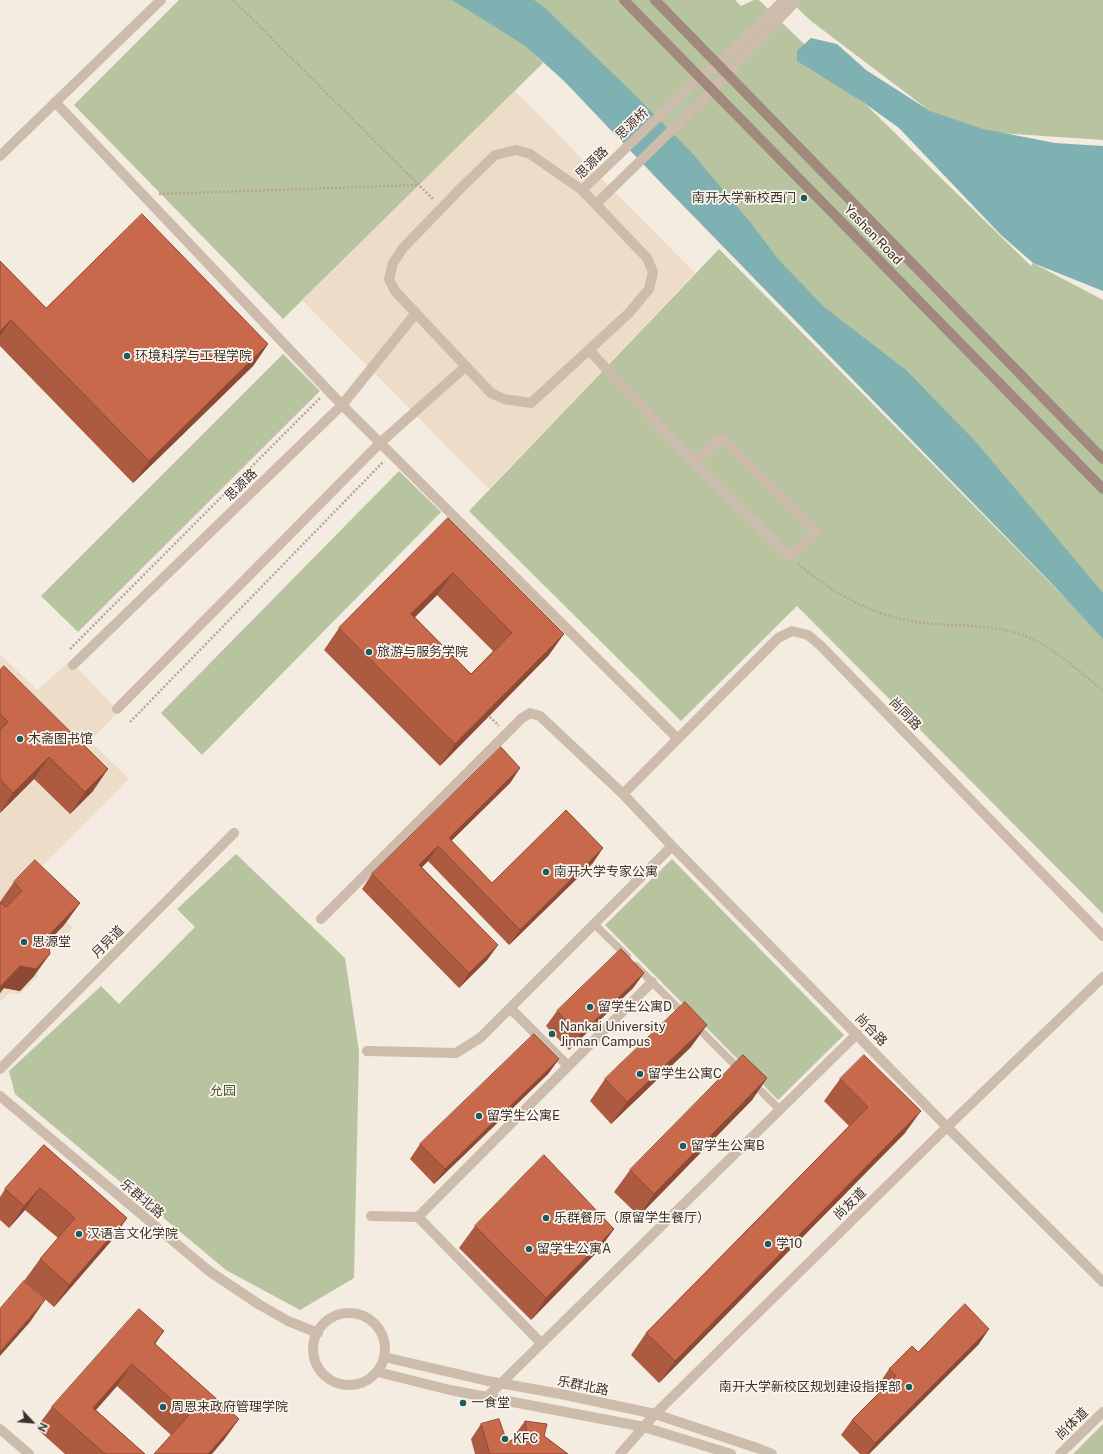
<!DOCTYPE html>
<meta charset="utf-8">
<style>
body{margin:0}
#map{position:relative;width:1103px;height:1454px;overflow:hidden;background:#f4ebe1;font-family:"Public Sans",sans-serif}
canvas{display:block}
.north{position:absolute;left:12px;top:1402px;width:40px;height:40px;-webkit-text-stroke:3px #fbf5ee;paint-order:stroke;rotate:116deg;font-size:11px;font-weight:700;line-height:16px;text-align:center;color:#3b302b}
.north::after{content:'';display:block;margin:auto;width:14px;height:18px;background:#3b302b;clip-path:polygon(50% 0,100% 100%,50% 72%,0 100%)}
</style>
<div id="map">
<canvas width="1103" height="1454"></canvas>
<div class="north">N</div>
</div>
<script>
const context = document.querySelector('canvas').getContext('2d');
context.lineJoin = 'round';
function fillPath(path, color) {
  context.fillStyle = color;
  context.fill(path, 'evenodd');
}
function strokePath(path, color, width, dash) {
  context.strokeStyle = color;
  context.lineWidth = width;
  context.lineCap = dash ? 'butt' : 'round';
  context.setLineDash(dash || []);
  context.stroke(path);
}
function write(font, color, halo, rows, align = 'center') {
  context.font = font + ' "Public Sans","Noto Sans SC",sans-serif';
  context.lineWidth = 3.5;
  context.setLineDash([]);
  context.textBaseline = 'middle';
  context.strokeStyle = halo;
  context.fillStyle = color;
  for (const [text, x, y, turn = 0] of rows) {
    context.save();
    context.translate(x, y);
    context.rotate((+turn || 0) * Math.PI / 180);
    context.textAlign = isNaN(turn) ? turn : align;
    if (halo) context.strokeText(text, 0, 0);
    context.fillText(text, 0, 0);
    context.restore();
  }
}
const green = new Path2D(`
 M179,0H480L543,63L283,319L74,105Z
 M513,0H735L741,6L754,0H759L1031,266L1033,263L1103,300V606Z
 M789,0H1103V140L955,130L811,21Z
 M719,249L1103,636V914L797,606L681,721L469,511Z
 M283,354L320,391L78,632L41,596Z
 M399,471L441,512L202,755L161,713Z
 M236,854L345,958L359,1051L354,1278L300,1310L226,1270L15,1094L9,1071L101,986L119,1004L195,927L177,909Z
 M672,859L844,1035L778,1100L605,925Z
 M1103,1424V1454H1073Z`);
const plaza = new Path2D(`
 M515,91L695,273L489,489L302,300Z
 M1,655L37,690L70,661L119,711L90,741L129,779L27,881L73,928L36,965L38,976L20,994L9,993L0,1002V993L4,988L20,991L34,976L31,959L0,903V813L34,779L70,814L0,699V656Z`);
const water = new Path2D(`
 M452,0H534L546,9L634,94L693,154L751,223L778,259L824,307L906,370L976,442L1103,593V639L1056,588L665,187L564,81L524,45Z
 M811,38L837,44L866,70L930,111L983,129L1055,143L1103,146V291L1033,263L1001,235L899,128L863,102L797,61V51Z`);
const path = new Path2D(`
 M233,0L433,199
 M159,194L419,185
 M798,564C835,595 877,618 925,623C960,627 996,623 1030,638C1058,651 1080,672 1103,691
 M70,649L321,397
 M487,714L499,726
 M130,722L384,461`);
const service = new Path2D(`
 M594,924L627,956
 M636,966L686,1016
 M694,1024L741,1071
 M752,1082L780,1110`);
const pedestrian = new Path2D(`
 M0,1429L29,1454`);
const minor = new Path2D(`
 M55,102L342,405L678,739
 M516,150L530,154L582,190L647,258L653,272L649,289L629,313L531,403L504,399L491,393L395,291L389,279L393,263L403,248L461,188L495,155Z
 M0,156L161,0
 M582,190L700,77L719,64L784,0
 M596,204L713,90L727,73L797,0
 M589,350L694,463L790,557L816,532L721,438L694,463
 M73,665L342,405L416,313
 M117,709L380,443L466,366
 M623,794L778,638L792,631L808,635L820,645L1103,936
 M321,919L522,718L530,713L540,716L623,794L672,846L947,1127L1103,1282
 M510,1008L568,1066
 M367,1051L456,1053L480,1038L672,846
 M0,1069L234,833
 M0,1096L209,1271L260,1305L288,1321L318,1333
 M371,1216L418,1217L541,1343
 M418,1217L652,982
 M313 1349a36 36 0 1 1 72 0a36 36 0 1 1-72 0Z
 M384,1357L488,1381L561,1394L655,1414L760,1449L772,1454
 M378,1372L450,1390L644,1427L731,1454
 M487,1397L857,1034
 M620,1454L655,1414L947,1127L1103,977
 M1060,1454L1103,1412`);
const secondary = new Path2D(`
 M624,0L1103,489
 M655,0L1103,459`);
const wall = new Path2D(`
 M0,261L46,308L268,344L253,366L133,483L0,346Z
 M448,518L549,655L440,766L324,650L339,628ZM437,595L493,651L471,674L415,617Z
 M0,670L93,791L70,814L34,779L0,813Z
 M520,768L510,783L451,841L492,883L593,863L509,945L428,861L422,867L498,945L487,960L459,988L362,889L372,874Z
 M14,882L80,903L64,925L48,942L34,976L20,991L4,988L0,993V902Z
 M644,973L633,988L569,1050L546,1026L557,1011Z
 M691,1047L611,1124L590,1101L605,1079Z
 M559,1059L548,1074L434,1184L410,1159L420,1144Z
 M767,1078L752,1100L639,1216L614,1192L630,1170Z
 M840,1079L905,1133L659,1383L631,1355L646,1333L849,1126L824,1101Z
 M44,1145L127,1218L112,1240L54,1307L24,1281L40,1259L58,1238L25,1210L9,1228L0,1220V1197L5,1189Z
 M475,1226L614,1229L598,1251L531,1320L459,1248Z
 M155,1344L239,1419L223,1441L171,1435L117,1386L96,1410L145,1454H65L36,1428L52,1407Z
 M979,1344L869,1454H860L841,1435L852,1420L884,1389L879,1384L889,1369L918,1352Z
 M525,1421L568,1454H475L471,1439L481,1424L507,1442L515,1439L514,1436Z`);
const shadedWall = new Path2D(`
 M11,320L0,336V331Z
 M268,344L253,366L133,483L149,461Z
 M453,573L437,595L396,636L411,614Z
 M564,634L549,655L440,766L455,744Z
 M49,757L34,779L0,813L13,793Z
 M520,768L510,783L442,850L449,838Z
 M108,769L93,791L70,814L85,792Z
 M438,846L428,861L409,880L419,865Z
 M603,848L593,863L509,945L520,930Z
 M80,903L64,925L31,959L47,937Z
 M498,945L487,960L459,988L469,973Z
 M50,954L34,976L20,991L4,988L0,993V987L20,966Z
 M644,973L633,988L569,1050L580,1035Z
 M707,1025L691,1047L611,1124L627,1102Z
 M559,1059L548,1074L434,1184L445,1169Z
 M767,1078L752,1100L639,1216L654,1194Z
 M921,1111L905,1133L659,1383L675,1361Z
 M40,1188L25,1210L9,1228L24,1206Z
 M127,1218L112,1240L54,1307L69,1285Z
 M614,1229L598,1251L531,1320L546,1298Z
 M45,1300L30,1322L0,1356V1352Z
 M989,1329L979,1344L869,1454H867L875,1443Z
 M164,1331L149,1353L154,1343Z
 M132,1364L117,1386L78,1430L93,1408Z
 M239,1419L223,1441L212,1454H208Z`);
const building = new Path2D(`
 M142,214L268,344L149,461L11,320L0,331V261L46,308Z
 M448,518L564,634L455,744L339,628ZM453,573L512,633L471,674L411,614Z
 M4,666L108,769L85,792L49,757L13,793L0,779V730L8,722L0,714V670Z
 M501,747L520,768L449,838L492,883L566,810L603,848L520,930L438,846L419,865L498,945L469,973L372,874Z
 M35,860L80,903L47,937L50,954L36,969L20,966L0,987V902L6,907L22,891L14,882Z
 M621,949L644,973L580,1035L557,1011Z
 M685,1002L707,1025L627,1102L605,1079Z
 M534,1034L559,1059L445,1169L420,1144Z
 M743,1055L767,1078L654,1194L630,1170Z
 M864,1055L921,1111L675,1361L646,1333L868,1107L840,1079Z
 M44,1145L127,1218L69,1285L40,1259L75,1218L40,1188L24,1206L5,1189Z
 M544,1155L614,1229L546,1298L475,1226Z
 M24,1281L45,1300L0,1352V1309Z
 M965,1304L989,1329L875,1443L852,1420L896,1376L889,1369L912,1346L918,1352Z
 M139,1309L164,1331L154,1343L239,1419L208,1454H154L189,1415L132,1364L93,1408L145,1454H105L52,1407Z
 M499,1419L507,1442L527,1434L525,1421L547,1424L544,1436L568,1454H490L481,1424Z`);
const markers = [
 [804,198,4,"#1f5a5e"],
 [127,356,4,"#1f5a5e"],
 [369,652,4,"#1f5a5e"],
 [20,739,4,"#1f5a5e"],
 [546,872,4,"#1f5a5e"],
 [24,942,4,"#1f5a5e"],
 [590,1007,4,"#1f5a5e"],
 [552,1034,4,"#1f5a5e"],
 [640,1074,4,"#1f5a5e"],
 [479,1116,4,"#1f5a5e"],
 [683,1146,4,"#1f5a5e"],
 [546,1218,4,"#1f5a5e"],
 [79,1234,4,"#1f5a5e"],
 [768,1244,4,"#1f5a5e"],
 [529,1249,4,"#1f5a5e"],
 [909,1387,4,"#1f5a5e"],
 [463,1403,4,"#1f5a5e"],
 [163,1407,4,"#1f5a5e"],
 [505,1439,4,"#1f5a5e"]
];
const streetNames = [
 ["思源桥",632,124,-43],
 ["思源路",592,163,-44],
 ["Yashen Road",873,235,46],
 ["思源路",241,485,-44],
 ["尚同路",905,714,46],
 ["月异道",108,942,-45],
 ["尚合路",871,1030,46],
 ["乐群北路",142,1199,40],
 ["尚友道",850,1204,-44],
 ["乐群北路",583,1386,11],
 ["尚体道",1072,1424,-44]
];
const poiNames = [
 ["南开大学新校西门",796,198,"right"],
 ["环境科学与工程学院",135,356],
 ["旅游与服务学院",377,652],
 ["木斋图书馆",28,739],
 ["南开大学专家公寓",554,872],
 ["思源堂",32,942],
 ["留学生公寓D",598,1007],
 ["Nankai University",560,1027],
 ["Jinnan Campus",560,1042],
 ["留学生公寓C",648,1074],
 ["留学生公寓E",487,1116],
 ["留学生公寓B",691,1146],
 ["乐群餐厅（原留学生餐厅）",554,1218],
 ["汉语言文化学院",87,1234],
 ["学10",776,1244],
 ["留学生公寓A",537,1249],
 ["南开大学新校区规划建设指挥部",901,1387,"right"],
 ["一食堂",471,1403],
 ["周恩来政府管理学院",171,1407],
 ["KFC",513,1439]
];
const parkNames = [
 ["允园",223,1091]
];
fillPath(green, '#b8c4a0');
fillPath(plaza, '#ecdcc8');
fillPath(water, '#7fb0b2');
strokePath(path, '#b9a596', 2.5, [2, 2]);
strokePath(service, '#cdbbac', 8);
strokePath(pedestrian, '#cdbbac', 10);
strokePath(minor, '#cdbbac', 10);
strokePath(secondary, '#a18a7d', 10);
fillPath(wall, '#ac5a40');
fillPath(shadedWall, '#8c4a34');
fillPath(building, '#c8694b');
strokePath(building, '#8c4a34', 1);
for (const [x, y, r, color] of markers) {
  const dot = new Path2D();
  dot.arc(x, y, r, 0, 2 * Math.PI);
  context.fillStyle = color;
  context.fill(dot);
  strokePath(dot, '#fbf5ee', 1.5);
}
write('13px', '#3b302b', '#fbf5ee', streetNames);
write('13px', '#3b302b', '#fbf5ee', poiNames, 'left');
write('13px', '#4a5a2e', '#fbf5ee', parkNames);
</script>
